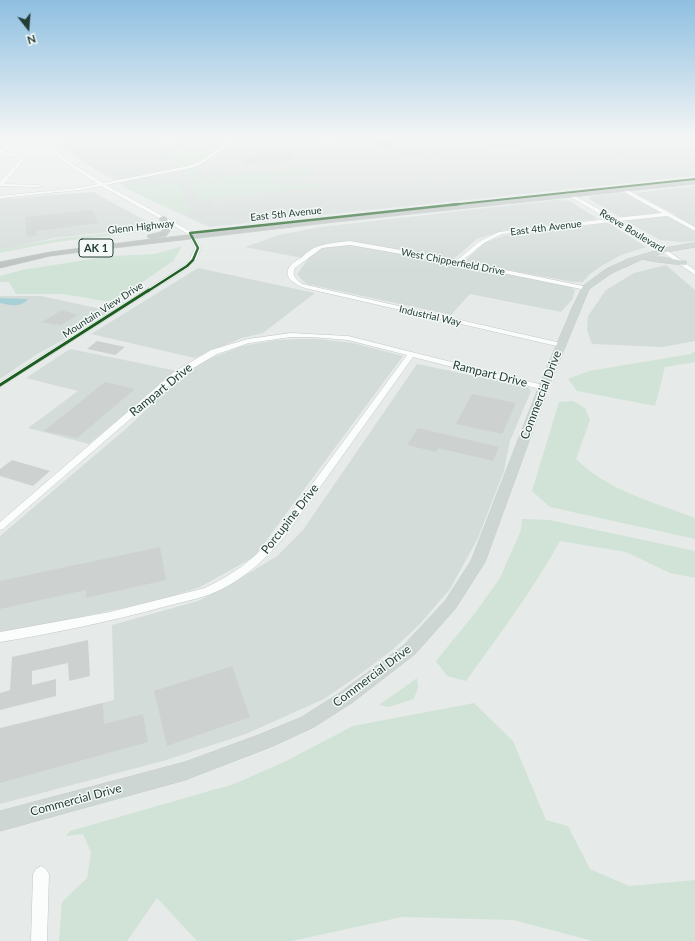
<!DOCTYPE html>
<style>
body{margin:0}
#map{position:relative;width:695px;height:941px;overflow:hidden;background:#e6ebe9;font-family:Lato,sans-serif}
canvas{display:block}
.north{position:absolute;left:8px;top:8px;width:40px;height:40px;-webkit-text-stroke:3px #f4f9f7;paint-order:stroke;rotate:163deg;font-size:11px;font-weight:700;line-height:16px;text-align:center;color:#243e37}
.north::after{content:'';display:block;margin:auto;width:14px;height:18px;background:#243e37;clip-path:polygon(50% 0,100% 100%,50% 72%,0 100%)}
</style>
<div id="map">
<canvas width="695" height="941"></canvas>
<div class="north">N</div>
</div>
<script>
const context = document.querySelector('canvas').getContext('2d');
context.lineJoin = 'round';
function fillPath(path, color) {
  context.fillStyle = color;
  context.fill(path, 'evenodd');
}
function strokePath(path, color, width, dash) {
  context.strokeStyle = color;
  context.lineWidth = width;
  context.lineCap = dash ? 'butt' : 'round';
  context.setLineDash(dash || []);
  context.stroke(path);
}
function write(font, color, halo, rows, align = 'center') {
  context.font = font + ' Lato,sans-serif';
  context.lineWidth = 3;
  context.setLineDash([]);
  context.textBaseline = 'middle';
  context.strokeStyle = halo;
  context.fillStyle = color;
  for (const [text, x, y, turn = 0] of rows) {
    context.save();
    context.translate(x, y);
    context.rotate((+turn || 0) * Math.PI / 180);
    context.textAlign = isNaN(turn) ? turn : align;
    if (halo) context.strokeText(text, 0, 0);
    context.fillText(text, 0, 0);
    context.restore();
  }
}
const built = new Path2D(`
 M59,137H695V176L209,227L144,197L84,163L59,145Z
 M695,186V241L681,242L660,240L626,221L676,215L634,193Z
 M93,192L148,222L155,227L54,238L0,250V199Z
 M626,193L662,213L620,217L589,199L591,196Z
 M557,200L570,201L598,219L502,231L477,239L450,262L571,287L575,290L574,294L572,300L561,312L470,294L451,315L307,284L302,280L297,274L308,259L245,247L279,235L320,227Z
 M608,223L646,247L621,255L603,265L590,274L583,282H573L469,263L466,260L484,243L506,235Z
 M666,265L695,290V341L663,347L592,344L587,330L588,316L606,290L634,273Z
 M198,268L315,293L263,333L242,338L195,358L91,334Z
 M0,296H41L110,311L63,340L37,354L0,379Z
 M297,339H317L353,343L403,356L254,557L200,587L160,600L20,630L0,632V536L128,427L185,373L206,360L242,346L277,340Z
 M70,349L120,359L177,371L89,444L28,428L78,391L26,378Z
 M417,364L528,387L531,391L510,441L504,471L478,538L450,589L419,625L391,651L359,675L324,699L246,734L163,761L0,804V729L114,700L112,625L198,601L238,580L277,556L303,530Z`);
const green = new Path2D(`
 M163,137H174L182,154L203,152L200,145L215,144L214,141H219L220,137H224L221,140L224,142C208,157 194,164 172,169L170,167L177,165L174,163L173,159L157,150L155,145L162,140Z
 M646,137H695V140C681,141 656,148 646,137Z
 M629,138L638,139L646,143V144L592,149L545,146Z
 M519,148L566,152L479,160L474,159L466,153Z
 M659,150L665,151L669,155L593,161L607,155Z
 M452,153L457,155L463,160L368,170L362,169L356,164L359,161Z
 M579,158L582,159L561,165L502,171L495,170L490,167Z
 M195,166L203,178L312,168L318,174L278,178L274,181L276,184L282,186L331,181L336,186L332,188L199,200L188,178L181,170Z
 M467,168L476,169L478,172L409,180L402,177V175L405,174Z
 M180,183L191,212L181,214L122,186Z
 M152,229L148,231L57,242L0,253V249L62,238Z
 M182,246L173,261L117,300L105,301L63,294H16L9,282H0V276L22,270L111,256L155,254Z
 M695,351V362L665,367L655,406L577,391L568,379L589,371L691,354Z
 M573,401L585,408L590,420L576,459C608,491 654,502 695,518V539L550,507L532,491L559,402Z
 M522,519L550,520L695,551V578L670,573L626,552L560,541C533,590 499,635 466,681L447,676L436,661L475,613L500,578L521,530Z
 M417,678L418,687L414,699L389,707L379,705Z
 M474,703L513,741L546,820L568,826L590,869L629,886L695,880V941H593L513,920L402,917L292,941H197L157,898L127,941H59L62,902L87,878L91,852L83,834L66,836L70,831L234,784L284,762L353,726Z`);
const water = new Path2D(`
 M0,298L28,299C21,308 10,305 0,303Z`);
const taxiway = new Path2D(`
 M572,137H616L611,140L346,164L340,165L338,169H330L329,166L225,174L221,173L219,171L221,169L225,168Z
 M633,137C647,137 662,140 676,144L677,146C670,154 640,144 633,137Z
 M695,152V158L224,205L215,208L210,207L209,204L210,201L221,197Z`);
const runway = new Path2D(`
 M672,137H695V151L319,187L309,184L304,178L309,172L319,169Z`);
const building = new Path2D(`
 M391,142L400,149L385,150L376,143Z
 M289,150L297,159L244,164L248,157L277,152L275,151Z
 M93,210L98,223L37,231V235L27,237L25,217Z
 M62,310L77,315L61,325L56,324L54,325L42,322Z
 M97,341L125,347L115,355L87,349Z
 M105,382L135,389L77,438L44,431Z
 M472,394L516,403L502,434L456,424Z
 M418,428L444,434L499,447L493,461L438,448L436,452L407,445Z
 M12,460L50,471L33,486L0,476V469Z
 M160,547L166,580L86,598V590L0,609V581Z
 M88,640L90,676L69,681L68,663L32,671V685L56,679V696L0,710V693L10,690L12,657Z
 M232,666L250,717L167,746L154,691Z
 M103,703L104,724L143,714L148,742L0,783V728Z`);
const minor = new Path2D(`
 M15,137H19V142L4,151L18,155L23,161L4,184L39,185L41,187L0,186V182L19,161L16,157L0,152V149L15,142L16,141Z
 M51,137H55L57,149L63,158L103,183L188,166L201,161L234,137H239L203,163L191,168L106,185L192,232L201,248L196,260L189,267L0,387V382L185,265L190,259L195,248L188,234L101,186L79,190L0,198V196L79,188L98,184L61,160L53,149Z
 M264,137L325,140L373,137L325,142Z
 M622,189H626L695,227V231L667,216L619,221L658,244L695,270V275L654,246L613,222L502,234L484,243L462,261L588,287V289L586,290L458,264L350,245L322,248L295,268C291,276 296,279 302,284L561,343L565,345L561,347L309,289C300,287 279,278 291,265C293,262 297,260 301,258C306,253 312,248 319,246C329,243 340,242 350,241L457,260L480,241L499,232L608,219L564,193V192L566,191L615,218L662,213L622,191Z
 M291,333L348,336L547,386L548,388L544,390L413,357L285,536C267,558 247,576 222,589C205,598 185,601 167,606C112,621 56,633 0,642V632L110,612L205,588L224,578L241,567L257,554L277,532L407,355L348,340L311,337H291L249,343L217,354L180,376L3,529L0,530V522L174,372L211,350L248,339Z
 M41,866L46,869L49,874L47,941H31L33,874L36,869Z`);
const major = new Path2D(`
 M695,243V247L666,252L652,257H662L683,261H686V265C682,265 645,261 643,259L612,273L589,289L549,386L485,562L455,609L415,654L353,702L314,727L273,746L185,780L0,831V811L185,762L261,734L302,717L341,692L403,646L445,601L471,561L539,386L573,306L583,286L606,269L628,259L665,248Z`);
const highway = new Path2D(`
 M695,180V184L327,223L88,251L50,256L0,268V262L50,252L151,239L147,237L148,235L160,232L163,230L159,218L163,216L167,218L171,230L166,236L152,239L327,219Z`);
const cyclewayFar2 = new Path2D(`
 M450,205L695,179`);
const cyclewayFar1 = new Path2D(`
 M190,233L459,204
 M148,291L187,266L193,260L198,248L190,233`);
const cycleway = new Path2D(`
 M0,385L149,290`);
const farStreetnames = [
 ["East 5th Avenue",286,214,-6],
 ["Glenn Highway",141,227,-6],
 ["East 4th Avenue",546,228,-7],
 ["Reeve Boulevard",632,231,31],
 ["West Chipperfield Drive",453,262,11],
 ["Mountain View Drive",103,310,-33],
 ["Industrial Way",430,316,13]
];
const shields = [
 [96,248,34]
];
const shieldNames = [
 ["AK 1",96,248]
];
const streetNames = [
 ["Rampart Drive",490,374,14],
 ["Rampart Drive",161,390,-39],
 ["Commercial Drive",541,395,-69],
 ["Porcupine Drive",290,519,-52],
 ["Commercial Drive",372,676,-37],
 ["Commercial Drive",76,800,-15]
];
fillPath(built, '#d4dcd9');
fillPath(green, '#d0e3d6');
fillPath(water, '#a8d0d7');
fillPath(taxiway, '#d6dcda');
fillPath(runway, '#d6dcda');
fillPath(building, '#cdd2d0');
strokePath(minor, '#c3c8c6', 1);
strokePath(major, '#c2cac7', 1);
strokePath(highway, '#c2cac7', 1);
fillPath(minor, '#fbfcfc');
fillPath(major, '#ced6d4');
fillPath(highway, '#bcc3c1');
strokePath(cyclewayFar2, '#1b5e20', 2);
strokePath(cyclewayFar1, '#1b5e20', 2.5);
strokePath(cycleway, '#1b5e20', 3);
const sky = context.createLinearGradient(0, 0, 0, 269);
sky.addColorStop(0, '#8ebfe1');
sky.addColorStop(0.51, '#f4f6f5');
sky.addColorStop(1, '#f4f6f500');
context.fillStyle = sky;
context.fillRect(0, 0, 695, 269);
write('10px', '#243e37', '#f4f9f7', farStreetnames);
for (const [x, y, w] of shields) {
  const box = new Path2D();
  box.roundRect(x - w / 2, y - 9, w, 18, 3);
  context.fillStyle = '#f4f9f7';
  context.fill(box);
  strokePath(box, '#243e37', 1);
}
write('bold 11px', '#243e37', null, shieldNames);
write('12px', '#243e37', '#f4f9f7', streetNames);
</script>
